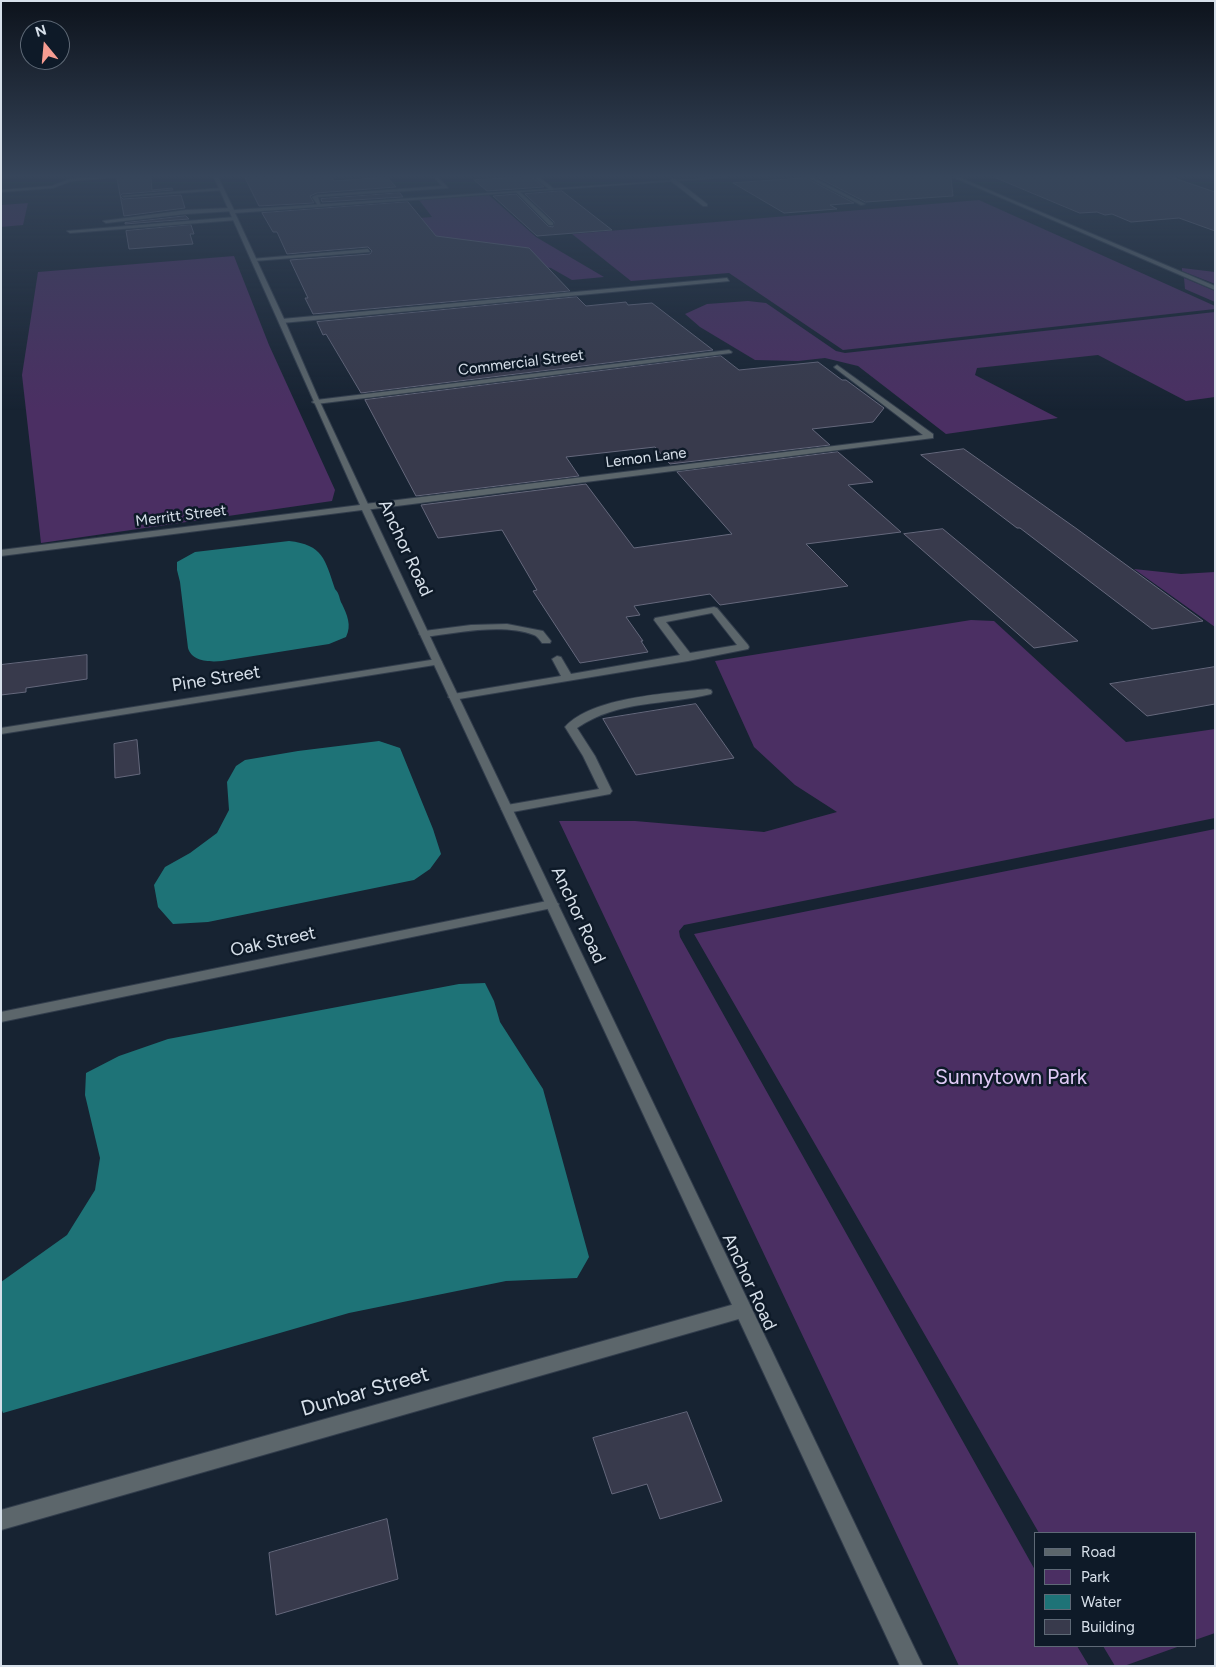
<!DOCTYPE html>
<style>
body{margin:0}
#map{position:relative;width:1216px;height:1667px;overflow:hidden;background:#172332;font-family:Figtree,sans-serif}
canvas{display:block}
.frame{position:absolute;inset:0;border:2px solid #d7e0ea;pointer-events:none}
.legend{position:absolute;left:1034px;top:1532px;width:162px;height:115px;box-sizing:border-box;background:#0e1a28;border:1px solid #5e6976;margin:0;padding:6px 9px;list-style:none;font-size:15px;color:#d7e0ea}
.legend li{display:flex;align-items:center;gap:10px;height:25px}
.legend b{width:25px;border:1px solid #5e6976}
.north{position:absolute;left:20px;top:20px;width:50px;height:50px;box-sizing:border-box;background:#0e1a28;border:1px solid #5e6976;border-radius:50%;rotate:343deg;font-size:14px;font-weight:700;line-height:20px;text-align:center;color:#d7e0ea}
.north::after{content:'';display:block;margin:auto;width:18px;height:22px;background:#f59c91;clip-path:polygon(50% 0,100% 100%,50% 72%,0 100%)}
</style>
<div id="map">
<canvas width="1216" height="1667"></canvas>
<div class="frame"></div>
<ul class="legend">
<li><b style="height:6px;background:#5c666b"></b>Road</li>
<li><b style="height:14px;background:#4b2f63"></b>Park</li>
<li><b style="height:14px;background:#1e7377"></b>Water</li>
<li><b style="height:14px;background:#383a4c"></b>Building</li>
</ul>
<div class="north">N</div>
</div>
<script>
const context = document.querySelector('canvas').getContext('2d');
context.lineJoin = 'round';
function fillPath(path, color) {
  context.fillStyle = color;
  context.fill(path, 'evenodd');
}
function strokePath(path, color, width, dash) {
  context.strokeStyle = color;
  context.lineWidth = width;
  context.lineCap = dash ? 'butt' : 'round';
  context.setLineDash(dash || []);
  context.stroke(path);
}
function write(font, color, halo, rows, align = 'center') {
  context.font = font + ' Figtree,sans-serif';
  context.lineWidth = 5;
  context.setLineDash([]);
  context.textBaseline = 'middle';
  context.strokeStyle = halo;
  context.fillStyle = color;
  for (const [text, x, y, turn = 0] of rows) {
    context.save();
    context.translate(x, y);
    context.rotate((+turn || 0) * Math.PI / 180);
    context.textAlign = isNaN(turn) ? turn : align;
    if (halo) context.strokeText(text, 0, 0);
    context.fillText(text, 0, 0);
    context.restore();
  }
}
const green = new Path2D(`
 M489,195L536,237L604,277L572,280L551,268L528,265L469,263L406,219L432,217L419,200Z
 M979,200L1215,306V309L843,350L729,273L631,281L572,234Z
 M28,203L23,225L1,227V205Z
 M234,256L269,345L335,490L332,501L41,543L22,375L38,272Z
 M1182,268L1215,272V284L1182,271Z
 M1184,278L1215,291V302L1185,289Z
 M748,301L766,303L836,351L845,353L1215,312V397L1186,401L1098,355L977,368L975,375L1058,418L946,434L858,366L825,358L798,361L755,360L700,327L685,314L707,304Z
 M1134,569L1181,574L1215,572V627Z
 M971,620L994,621L1126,742L1215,729V818L689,924L684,925L679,931L680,937L1035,1570V1646H1077L1089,1666H959L559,821H635L764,832L837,812L795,785L754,747L715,661Z
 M1215,829V1633L1195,1640V1533H1039L694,934Z
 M1103,1646H1180L1124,1666H1115Z`);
const water = new Path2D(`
 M289,541C323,545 325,559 335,589C340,594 339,599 342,604C347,615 352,625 346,637L329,644L222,661C210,662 192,662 188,648L180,582L177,570V562L195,552Z
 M379,741L400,748L433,829L441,854L430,869L414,880L208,922L173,924L158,907L154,885L165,867L190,853L217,833L229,810L227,782L236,766L245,760L298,751Z
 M485,983L494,1001L500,1022L543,1089L589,1257L577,1278L506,1281L349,1313L3,1413L1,1408V1282L67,1235L95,1190L100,1158L85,1095L86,1073L119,1056L168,1039L459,984Z`);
const building = new Path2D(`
 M118,177H151L152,190L172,188L173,190L122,194L120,196L123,199L181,195L185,208L124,216L117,179Z
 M265,177H331L334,181L387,177L396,187L317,193L310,196L314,203L259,206L245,178Z
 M532,177L544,187L487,191L474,180Z
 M817,177H951L953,196L866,202Z
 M994,177H1171L1215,192V231L1179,218L1131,222L1112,214L1105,215L1097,212L1080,213Z
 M806,178L854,203L830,205L837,209L784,213L733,183Z
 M562,191L612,230L537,236L493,196L516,194L548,226L553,227L554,222L525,194Z
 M400,193L403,197L322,202L321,199Z
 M408,202L436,236L529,248L570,291L313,314L305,298H308L290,260L370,254L372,251L368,247L287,254L277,232H273L262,213Z
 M186,216L189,219L125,224V223Z
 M191,225L194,234H190L193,244L129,249L126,231Z
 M577,297L586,306L626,302L628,305L652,303L713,350L361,393L326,334L323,335L317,322Z
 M721,356L739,370L818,362L842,380H846L884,408L873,422L812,429L830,445L670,464L655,447L566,457L579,476L416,496L365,400Z
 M964,449L1077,529L1203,621L1152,629L1020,528H1017L921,455Z
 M838,452L873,482L848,485L901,532L806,544L848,586L720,605L710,594L634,606L640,615L626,617L643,641H641L648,652L580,663L533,591L537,590L502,530L438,538L421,505L586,484L634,548L732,534L677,472Z
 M943,529L1078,641L1034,648L904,534Z
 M87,655V679L26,688V692L1,695V665Z
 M1215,667V704L1147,716L1110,684Z
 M696,704L734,758L636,775L603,719Z
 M137,740L140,774L115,778L114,744Z
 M687,1412L722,1501L660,1519L647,1484L612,1494L593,1438Z
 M387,1519L398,1579L276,1615L269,1553Z`);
const service = new Path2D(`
 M98,177H116L71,181L53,188L1,192V190L52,186L70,179Z
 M434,177H438L448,188L318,197L321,206L319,207L312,197L317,195L442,186Z
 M534,177H539L554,189L550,190Z
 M807,177H812L865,204L861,205Z
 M671,179H675L707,204V206H703L671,181Z
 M221,188L223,190L124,197L122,196Z
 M515,191H519L553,223V225H549Z
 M231,208L233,211L186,214L106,223L103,221L186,210Z
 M235,217L237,220L70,233L67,231Z
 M714,607L717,608L748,645L749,647L748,649L688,661L453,700L448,697L453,694L561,676L552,659L557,656L561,657L571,674L680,655L654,620L655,618ZM712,613L737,645L690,653L666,622Z
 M507,624L543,631L551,641L550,643H542C540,640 537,636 534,635C503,623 456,633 424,637L419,634L424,631L471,625Z
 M707,689L711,690L712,692L711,694C664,706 620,699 577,728L595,756L612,791L610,794L507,813L501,809L507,805L599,789L583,756L565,727C591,697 670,693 707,689Z`);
const minor = new Path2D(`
 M953,177H958L1215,286V290Z
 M368,249L370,252L254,261L251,259Z
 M727,278L729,281L282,323L279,321L282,319Z
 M729,350L732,352L731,353L316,404L312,402L316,400Z
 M837,365L933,434V438L365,510L361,507L365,504L923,435L835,368L834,367Z
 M437,659L442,662L441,664L1,734V728Z
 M552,900L559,904L557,907L1,1022V1012Z
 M742,1302L748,1304L751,1310L748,1316L742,1318L1,1530V1510Z`);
const tertiary = new Path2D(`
 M214,177H218L234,210L727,177L235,213L285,321L320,402L442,662L923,1666H900L362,510L1,556V550L360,505Z`);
const farStreetnames = [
 ["Commercial Street",521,363,-7],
 ["Lemon Lane",646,458,-7],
 ["Merritt Street",181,516,-7]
];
const streetNames = [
 ["Anchor Road",405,548,65],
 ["Pine Street",216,679,-9],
 ["Anchor Road",578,915,65],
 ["Oak Street",273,942,-12],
 ["Anchor Road",749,1282,65]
];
const nearParknames = [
 ["Sunnytown Park",1011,1078]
];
const nearStreetnames = [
 ["Dunbar Street",365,1392,-16]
];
fillPath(green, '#4b2f63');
fillPath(water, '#1e7377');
fillPath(building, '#383a4c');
strokePath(building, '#65687c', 1);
strokePath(service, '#323d4c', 2);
strokePath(minor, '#323d4c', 2);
strokePath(tertiary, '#323d4c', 2);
fillPath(service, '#5c666b');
fillPath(minor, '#5c666b');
fillPath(tertiary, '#5c666b');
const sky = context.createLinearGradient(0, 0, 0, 410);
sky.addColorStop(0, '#0d131c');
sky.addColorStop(0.43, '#36455a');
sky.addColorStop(1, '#36455a00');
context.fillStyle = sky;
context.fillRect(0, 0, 1216, 410);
write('15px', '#d7e0ea', '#0e1a28', farStreetnames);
write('18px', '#d7e0ea', '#0e1a28', streetNames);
write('21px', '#e0caf6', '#0e1a28', nearParknames);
write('21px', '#d7e0ea', '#0e1a28', nearStreetnames);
</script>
